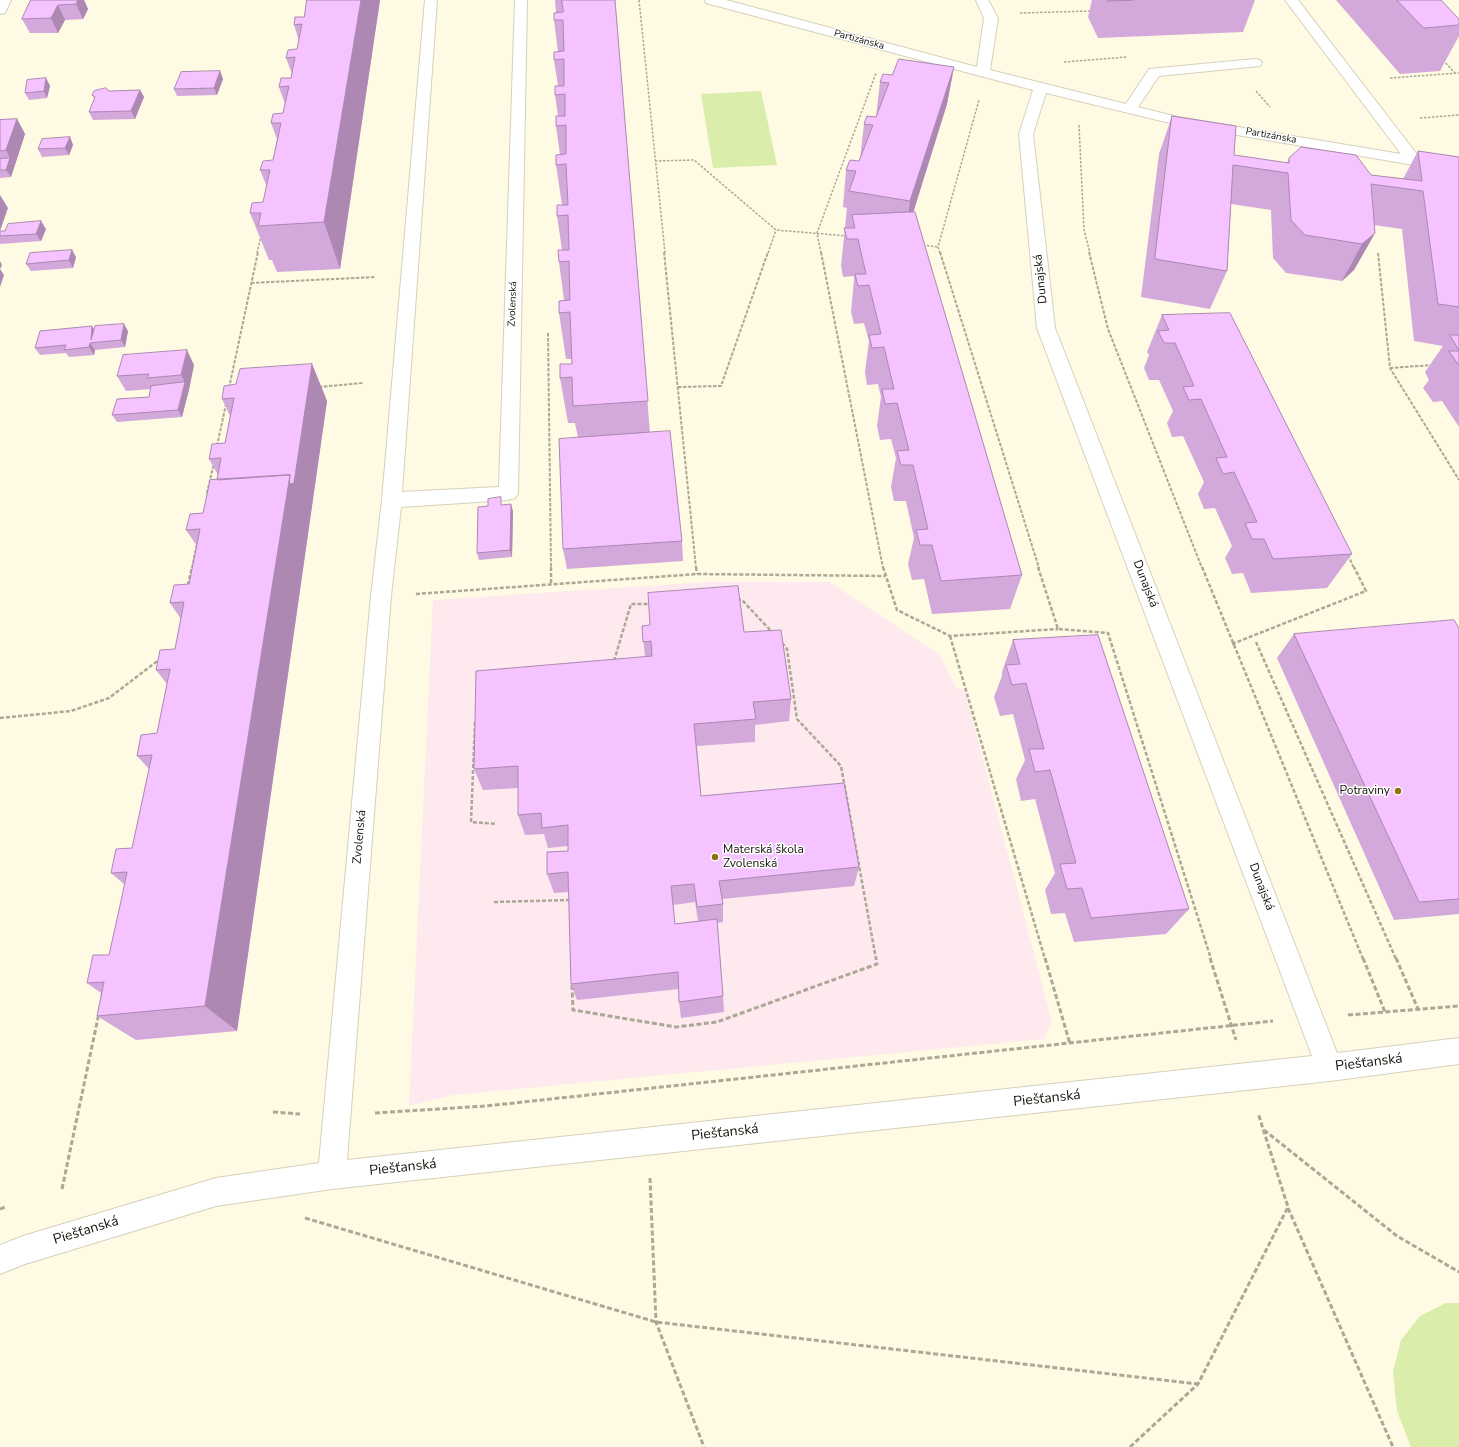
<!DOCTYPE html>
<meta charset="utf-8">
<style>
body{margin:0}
canvas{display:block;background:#fefae3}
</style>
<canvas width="1459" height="1447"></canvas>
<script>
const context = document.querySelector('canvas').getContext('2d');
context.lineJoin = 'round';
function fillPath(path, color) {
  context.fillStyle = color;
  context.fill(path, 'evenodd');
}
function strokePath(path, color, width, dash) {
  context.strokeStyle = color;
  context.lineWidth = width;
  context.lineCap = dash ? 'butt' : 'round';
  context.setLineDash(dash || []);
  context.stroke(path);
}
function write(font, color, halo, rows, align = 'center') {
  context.font = font + ' "Nunito Sans",sans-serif';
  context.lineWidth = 3;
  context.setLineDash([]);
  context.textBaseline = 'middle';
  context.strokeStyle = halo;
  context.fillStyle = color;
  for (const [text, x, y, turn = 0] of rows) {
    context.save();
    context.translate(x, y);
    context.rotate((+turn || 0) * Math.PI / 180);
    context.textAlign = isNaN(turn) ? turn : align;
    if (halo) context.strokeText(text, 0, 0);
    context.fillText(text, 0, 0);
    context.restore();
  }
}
const education = new Path2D(`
 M709,582H829L940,655L956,687L965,691L1052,1022L1044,1039L453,1095L409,1106L433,600Z`);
const green = new Path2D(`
 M761,91L777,165L713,168L701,94Z
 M1446,1303H1459V1447H1411L1397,1411L1393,1372L1401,1340L1420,1316Z`);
const pathFar3 = new Path2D(`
 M639,0L665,253
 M1020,13L1091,11
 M1443,60L1455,73
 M1064,62L1127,57
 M1390,78L1459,73
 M1256,91L1270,107
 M1420,118L1459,115
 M1079,125L1084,230L1090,253
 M655,161L694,160L776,230L847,236
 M923,245L938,247
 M257,253L261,236
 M768,253L776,230
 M821,253L817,233L876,73
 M940,253L938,247L979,100`);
const pathFar2 = new Path2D(`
 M664,252L696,568
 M821,252L883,568
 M940,252L1039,568
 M1089,252L1108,329L1202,568
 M1378,253L1390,368L1459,480
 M251,283L375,277
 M548,333L551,568
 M1390,368L1433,365
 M319,387L363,383
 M678,387L721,386L768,252
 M229,388L258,252
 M217,446L226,404
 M207,493L214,463
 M1348,555L1354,568
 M192,568L197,543`);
const pathFar1 = new Path2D(`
 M551,567V584
 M696,567L697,574
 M883,567L897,610L950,636L1058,629
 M1038,567L1058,629L1108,633L1211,959
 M1202,567L1363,959
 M188,585L192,567
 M416,594L697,574L885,576
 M737,600H742L772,632
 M950,636L1045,959
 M1256,642L1396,959
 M782,643L787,649L797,719L841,766L876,959
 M1232,644L1366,591L1354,567
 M614,661L631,604H650
 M0,718L71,711L109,698L160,659
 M475,722L471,822L497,824
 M494,902L570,900`);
const path = new Path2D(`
 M1045,958L1070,1044
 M1210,958L1236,1040
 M1363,958L1385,1012
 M1396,958L1418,1009
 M572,985L573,1010L676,1027L717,1022L877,964L876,958
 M1348,1015L1459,1006
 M273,1112L300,1114
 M375,1113L486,1106L1273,1021
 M1264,1130L1397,1236L1459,1272
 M650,1178L656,1322L704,1447
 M62,1189L99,1013
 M1288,1208L1393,1447
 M0,1209L5,1207
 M305,1218L656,1322L1198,1384
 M1130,1447L1198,1384L1288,1207L1258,1113`);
const minor = new Path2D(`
 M0,0H11L5,13L0,14Z
 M425,0H437L402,492L499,487L515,0H527L518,493L515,498L508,500L401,507L391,596L347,1160L1312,1056L1037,328L1019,134L1033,90L706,3L705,0H726L977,67L984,18L976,0H988L998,18L990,70L1126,104L1149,69L1255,59L1260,60L1262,63L1260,66L1159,76L1138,107L1178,117L1401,154L1285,0H1298L1419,157L1459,161V169L1414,165L1178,125L1046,93L1033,134L1055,328L1337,1053L1459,1038V1064L1330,1081L332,1189L216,1206L25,1264L0,1274V1245L23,1236L216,1178L319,1163L371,596L382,500Z`);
const wall = new Path2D(`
 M31,0H84L88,9L83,19L65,20L58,33H30L22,19Z
 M306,0H380L340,269L277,272L272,260H269L250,213L263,202L267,187L260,170L273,160L277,139L271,123L283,113L285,104L279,87L291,78L292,74L286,58L297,49L299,41L294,25L304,17L307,4Z
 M555,0H615L650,433L682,541L683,561L567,569L563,549L578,438L575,423H568L560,378L572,364V359H566L559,313L564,300L559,262L562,250L557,216L562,205L556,165L560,155L556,126L558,116L555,95L558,86L554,60L558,52L554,20L556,13Z
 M1092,0H1255L1243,32L1098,38L1088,17Z
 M1336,0H1441L1459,19V36L1440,71L1400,74Z
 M954,67L947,104L913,212L1022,575L1010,609L932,614L924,579L912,580L908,564L914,538L906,501H894L891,487L896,458L891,439L880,440L877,426L881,397L878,384L867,385L865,372L869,341L864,323L854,324L851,312L854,280V276L843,277L841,266L847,208L843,207L846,170L859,161L860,159L864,124L876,117L880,82L892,75Z
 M220,71L223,79L217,95L177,96L174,89Z
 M46,78L50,86L47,98L29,100L25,93Z
 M140,90L144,97L135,119L93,120L89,112L95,99L92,95L109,91Z
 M1172,116L1234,155L1287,163L1289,158L1371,175L1403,179L1418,151L1459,157V427L1442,401L1433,402L1423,388L1429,380L1425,372L1443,346L1414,341L1402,229L1374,225L1375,233L1354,270L1342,281L1286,273L1273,258L1271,210L1231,204L1227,271L1210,309L1141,297L1159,154Z
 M17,119L25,134L11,177L0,178V120Z
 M70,137L73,145L69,155L42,157L38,149Z
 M46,229L41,241L0,244V231Z
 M76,257L73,268L31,271L26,264Z
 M1162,315L1352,554L1327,588L1251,593L1243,573L1232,574L1225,558L1232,546L1215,508L1204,509L1198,494L1204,482L1183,436L1172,437L1167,423L1173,411L1159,380H1149L1144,368L1149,355L1147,352Z
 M92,326L94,329L128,331L125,347L95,350L94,355L69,357L66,353L40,355L35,348Z
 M312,364L327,401L237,1031L136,1040L97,1016L101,993L87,983L109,955L125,885L111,873L132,848L149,769L137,756L157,733L167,684L156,670L175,649L181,619L170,603L189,584L197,546L186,530L203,513L217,480L218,475L209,459L225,443L230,416L222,399L236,384Z
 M194,365L182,417L117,422L112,415L149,397L151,389L126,391L117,376Z
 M503,505L513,511L512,557L479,560L477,553Z
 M642,626L744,632L791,699L789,721L755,725V742L697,746L701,796L859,867L854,886L722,899L723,904V922L717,923L723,996L724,1012L681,1018L679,1002V989L577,1000L571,984L569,892L554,893L547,874L568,851V846L548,848L544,834L525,835L518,815V788L483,790L474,769L645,657ZM695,902L698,921L675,924L673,905Z
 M1459,628V914L1394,920L1277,658L1294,634Z
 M1013,640L1189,909L1166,934L1074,942L1065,913L1051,914L1045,890L1055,873L1035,799L1021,801L1016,779L1025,760L1013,714L1000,716L994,697L1002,676V672Z`);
const shadedWall = new Path2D(`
 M78,0H84L88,9L83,19L76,4Z
 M361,0H380L340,269L324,222Z
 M58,5L65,20L58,33L51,18Z
 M954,67L947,104L905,239L910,201Z
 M220,71L223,79L217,95L214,88Z
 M46,78L50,86L47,98L44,91Z
 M140,90L144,97L135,119L131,111Z
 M17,119L25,134L11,177L6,170L10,158L6,150Z
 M70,137L73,145L69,155L65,148Z
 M0,195L8,208L0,231Z
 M41,221L46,229L41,241L36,234Z
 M1375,233L1354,270L1342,281L1362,244Z
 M72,250L76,257L73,268L69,260Z
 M0,261L2,265L0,269L4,275L0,287Z
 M124,324L128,331L125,347L121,340Z
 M92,326L97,334L91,340Z
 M90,343L95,350L94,355L89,347Z
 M187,350L194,365L189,390L181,375Z
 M312,364L327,401L237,1031L205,1006L290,475Z
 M185,382L189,390L182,417L178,410Z
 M511,504L513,511L512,557L510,550Z`);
const building = new Path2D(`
 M31,0H78L76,4L58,5L51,18L22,19Z
 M307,0H361L324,222L258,226L261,213H250L252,203L263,202L270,170H260L263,161L273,160L281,123H271L273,114L283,113L289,86L279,87L281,78H291L295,57L286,58L288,50L297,49L302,24L294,25L295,17H304Z
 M562,0H615L648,401L573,406L572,377L560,378V364H572L570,312L559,313V301L570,300L569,261L559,262L558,250H569L568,215L557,216V205H568L566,164L556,165V155L566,154V125L556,126V116H565V94L555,95V86H564V59L554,60V52L564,51L563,20H554V13L563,12Z
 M1108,0H1133L1108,1Z
 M1397,0H1441L1459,19V25L1424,28Z
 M899,59L954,67L910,201L849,191L856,171L846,170L850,160L859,161L873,125L864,124L867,116L876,117L889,83L880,82L883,74L892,75Z
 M220,71L214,88L174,89L181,72Z
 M46,78L44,91L25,93L27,80Z
 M106,88L109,91L140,90L131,111L89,112L95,97L92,95L94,91Z
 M1172,116L1236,126L1234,155L1289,163V158L1301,147L1356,155L1371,175L1422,181L1418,151L1459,157V307L1438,304L1423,191L1371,184L1375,233L1362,244L1305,235L1291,220L1288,173L1233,165L1227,271L1155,259Z
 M17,119L6,150L0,151V120Z
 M70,137L65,148L38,149L42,139Z
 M10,158L6,170H0V159Z
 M915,212L1022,575L941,581L932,545H920L916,530L928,529L913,465H901L897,451L909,450L897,403L885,404L882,389H894L884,347L872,348L869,335L881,334L869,285L858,286L855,274H866L858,239H847L844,228H855L852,215Z
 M41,221L36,234L0,236V231H5L8,224Z
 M72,250L69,260L26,264L30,253Z
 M1230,313L1352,554L1273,559L1264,539H1252L1245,523L1257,522L1234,472L1223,474L1216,458L1227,457L1201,399L1189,400L1183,387L1194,386L1175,343H1164L1158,331L1169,330L1162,315Z
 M124,324L121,340L90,343L89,347L64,350L66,345L35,348L40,331L92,326L91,340L95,326Z
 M1450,335H1459V350Z
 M187,350L181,375L147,378L149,374L117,376L123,355Z
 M1449,351H1459V365Z
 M312,364L294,483L289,484L290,475L217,480L221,458L209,459L212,444L225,443L234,398L222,399L224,386L236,384L240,369Z
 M185,382L178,410L112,415L117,399L149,397L151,386Z
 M670,431L682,541L563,549L559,439Z
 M290,475L205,1006L97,1016L104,982L87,983L93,955H109L121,901L127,872L111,873L116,849L132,848L152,755L137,756L141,735L157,733L170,669L156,670L160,650L175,649L184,602L170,603L174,585L189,584L200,529L186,530L190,514L203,513L210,480Z
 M501,497V505L511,504L510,550L477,553L478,507L488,506V499Z
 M738,586L744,632L781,630L791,699L753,702L756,719L694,724L701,796L844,783L859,867L719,881L723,904L697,907L694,884L671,886L675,924L717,919L723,996L679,1002L678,972L571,984L568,872L547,874V852L568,851V825L542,828L541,813L518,815V766L474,769L476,671L652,656L651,641L643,642L642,626L650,625L648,593Z
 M1454,620L1459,628V899L1419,902L1294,634Z
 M1098,635L1189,909L1091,918L1082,888L1067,889L1060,864L1076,863L1050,770L1035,772L1029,749H1044L1026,683L1012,685L1006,665L1020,664L1013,640Z`);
const markers = [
 [1398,791,4,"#937017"],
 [715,857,4,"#937017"]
];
const farStreetnames = [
 ["Partizánska",859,40,15],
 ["Partizánska",1271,136,10],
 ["Zvolenská",513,304,-88]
];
const streetNames = [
 ["Dunajská",1041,279,-96],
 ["Dunajská",1145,584,69],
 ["Zvolenská",360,837,-85],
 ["Dunajská",1261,887,69]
];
const poiNames = [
 ["Potraviny",1390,791],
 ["Materská škola",723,850,"left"],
 ["Zvolenská",723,864,"left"]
];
const nearStreetnames = [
 ["Piešťanská",1369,1063,-7],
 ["Piešťanská",1047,1099,-6],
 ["Piešťanská",725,1133,-6],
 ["Piešťanská",403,1168,-6],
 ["Piešťanská",86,1231,-17]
];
fillPath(education, '#fee9ee');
fillPath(green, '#daedaa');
strokePath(minor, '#d5d1bb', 2);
strokePath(pathFar3, '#aba896', 1.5, [2.5, 1.5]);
strokePath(pathFar2, '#aba896', 2, [3.5, 1.5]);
strokePath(pathFar1, '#aba896', 2.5, [4, 2]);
strokePath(path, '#aba896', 3, [5, 2.5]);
fillPath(minor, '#fff');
fillPath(wall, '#d3a8db');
fillPath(shadedWall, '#ac88b2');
fillPath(building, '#f5c3ff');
strokePath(building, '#ac88b2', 1);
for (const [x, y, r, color] of markers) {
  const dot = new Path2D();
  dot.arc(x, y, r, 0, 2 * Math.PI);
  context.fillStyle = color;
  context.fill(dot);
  strokePath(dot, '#fff', 1.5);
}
write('10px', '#131109', '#fff', farStreetnames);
write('12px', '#131109', '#fff', streetNames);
write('12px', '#131109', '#fff', poiNames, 'right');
write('14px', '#131109', '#fff', nearStreetnames);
</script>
